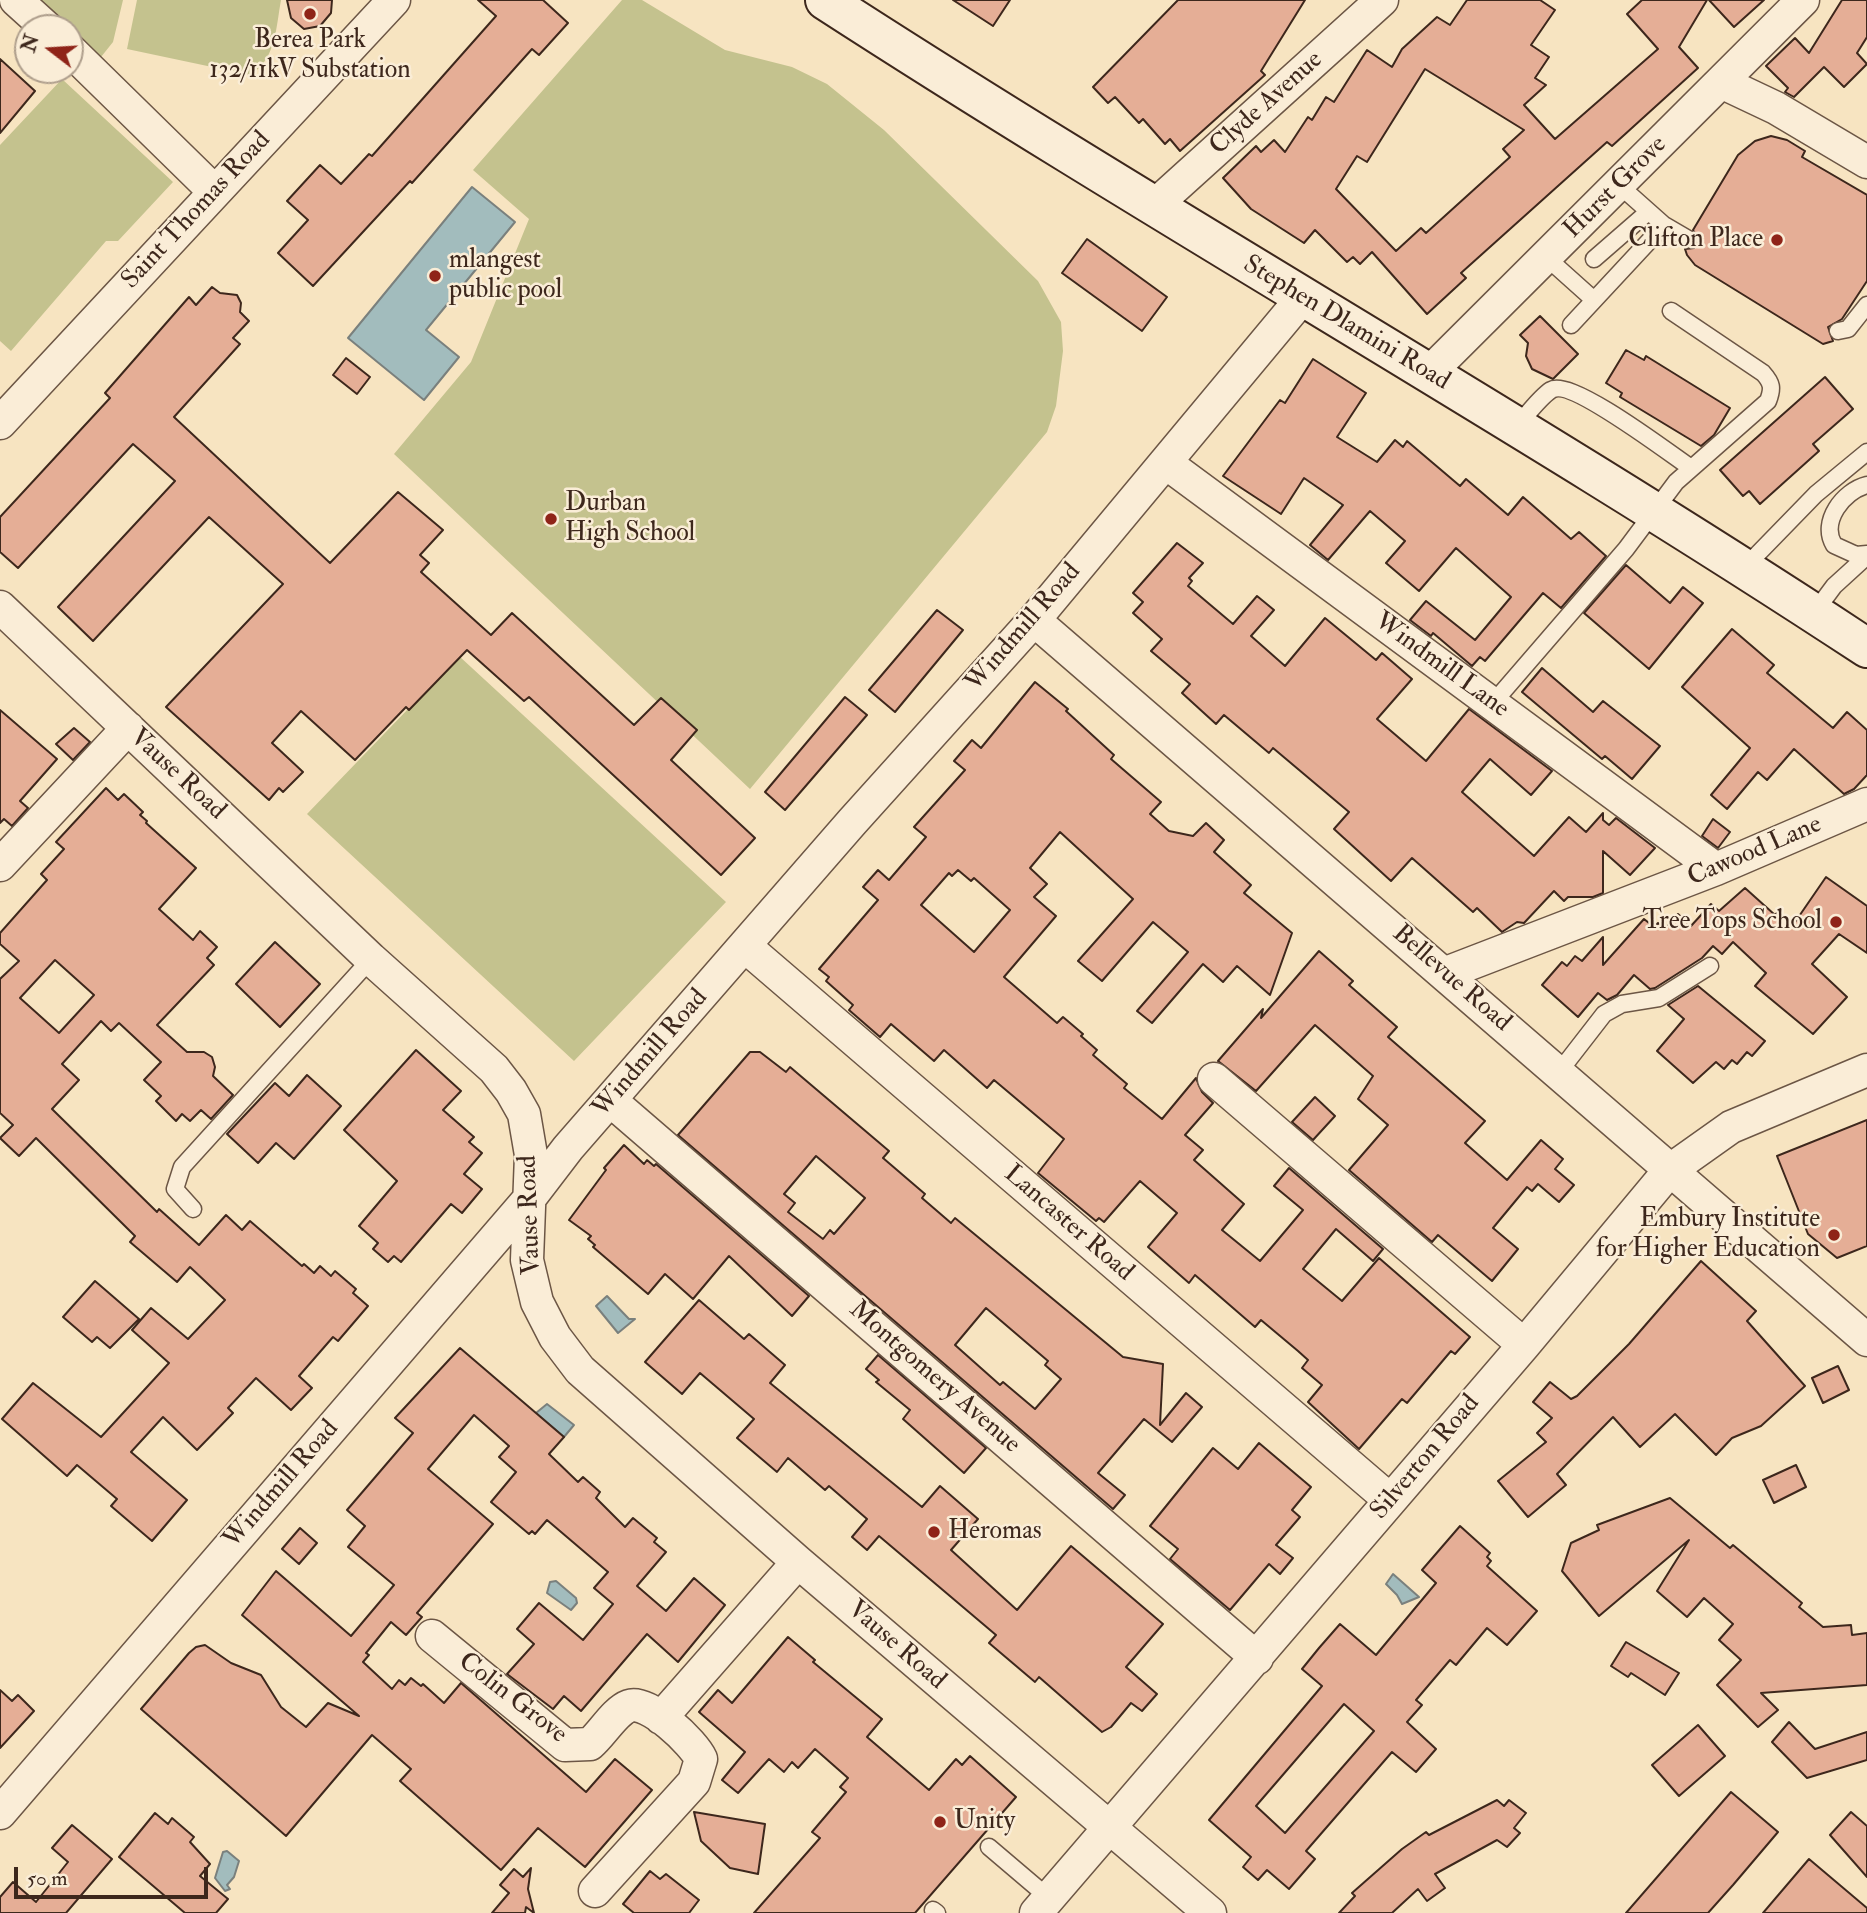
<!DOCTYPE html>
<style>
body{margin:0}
#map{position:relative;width:1867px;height:1913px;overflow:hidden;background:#f7e4c1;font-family:"IM FELL Double Pica",serif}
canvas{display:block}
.north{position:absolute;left:14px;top:14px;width:70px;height:70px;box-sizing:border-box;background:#faedd7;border:2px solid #ae9e8c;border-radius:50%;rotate:287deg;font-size:19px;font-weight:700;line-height:28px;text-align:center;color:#3d271c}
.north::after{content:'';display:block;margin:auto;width:24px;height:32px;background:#8f2418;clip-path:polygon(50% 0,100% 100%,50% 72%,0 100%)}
.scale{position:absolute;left:14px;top:1867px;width:194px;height:32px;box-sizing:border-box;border:4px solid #3d271c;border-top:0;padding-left:9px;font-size:21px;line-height:24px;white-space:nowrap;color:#3d271c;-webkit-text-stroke:5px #faedd7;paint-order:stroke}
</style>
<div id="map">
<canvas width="1867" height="1913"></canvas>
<div class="north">N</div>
<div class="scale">50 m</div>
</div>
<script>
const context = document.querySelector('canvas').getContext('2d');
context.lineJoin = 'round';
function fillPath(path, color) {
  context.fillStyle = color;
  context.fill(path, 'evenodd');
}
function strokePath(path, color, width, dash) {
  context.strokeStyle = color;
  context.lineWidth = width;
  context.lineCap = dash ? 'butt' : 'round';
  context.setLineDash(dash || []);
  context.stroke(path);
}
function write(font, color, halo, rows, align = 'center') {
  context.font = font + ' "IM FELL Double Pica",serif';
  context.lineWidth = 5;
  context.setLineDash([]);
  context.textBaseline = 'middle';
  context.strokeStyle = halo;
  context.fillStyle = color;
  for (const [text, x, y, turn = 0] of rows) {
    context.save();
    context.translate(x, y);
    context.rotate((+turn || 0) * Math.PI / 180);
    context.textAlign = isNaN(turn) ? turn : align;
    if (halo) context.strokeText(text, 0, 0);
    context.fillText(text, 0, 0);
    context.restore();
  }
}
const green = new Path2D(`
 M31,0H123L113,42L97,62L70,37V28H61Z
 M137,0H281C276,27 276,60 250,75L127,49Z
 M622,0H642L725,50L792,67L827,84L884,130L1038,281L1061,322L1063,351L1056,406L1047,432L750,789L394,454L471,362L529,219L473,170Z
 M62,79L173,182L118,241H106L11,351L0,341V145Z
 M459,656L726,902L574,1061L307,814Z`);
const water = new Path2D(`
 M472,187L515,222L426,330L459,357L424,400L348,338Z
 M607,1296L629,1319H635L618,1333L596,1306Z
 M547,1404L574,1425L564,1437L536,1413Z
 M1393,1574L1419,1597L1402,1604L1397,1595L1386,1584Z
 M556,1581L576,1598L577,1603L571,1610L547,1593L550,1582Z
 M227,1851L239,1861L234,1877L227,1885L230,1889L225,1891L215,1878L223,1852Z`);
const building = new Path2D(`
 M287,0H332L331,13L320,26L304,29L291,18Z
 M478,0H543L568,23L539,55L532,49L412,183L410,181L313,286L278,253L308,220L287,201L320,165L341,184L369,154L372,156L496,16Z
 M953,0H1010L993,26Z
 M1178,0H1305L1261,71L1265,75L1180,151L1170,139L1165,144L1143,119L1139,123L1115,97L1108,103L1093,87Z
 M1467,0H1540L1555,10L1531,45L1549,57L1535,78L1546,85L1524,105L1555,139L1658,49L1627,14L1642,0H1707L1679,47L1698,68L1612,146L1607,142L1461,273L1466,278L1427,314L1372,252L1360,264L1353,257L1347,262L1315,230L1304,243L1251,209L1223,178L1256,146L1261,152L1274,140L1285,152L1308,117L1312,120L1326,97L1334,102L1367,50L1392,67L1402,49L1437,17L1450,25ZM1425,69L1524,130L1503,149L1510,157L1426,233L1421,228L1396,251L1336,189L1357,156L1367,162Z
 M1709,0H1764L1734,27Z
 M1842,0H1867V37L1857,53L1867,64L1844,87L1824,67L1794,97L1785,92L1788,88L1766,66L1795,38L1809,53Z
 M0,59L35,91L0,133Z
 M1771,136L1787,140L1805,151L1802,157L1867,195V281L1842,319L1828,327L1833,341L1823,344L1695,265L1687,255L1685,249L1694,248L1698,240L1693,230L1738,155L1755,141Z
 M1087,239L1167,297L1142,331L1062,273Z
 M212,287L220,293L237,295L241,303L240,312L249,321L233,338L240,344L174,417L330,563L398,492L443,530L420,555L429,563L421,572L491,635L512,613L634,725L661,698L697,730L671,760L755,838L721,875L529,697L524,701L467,650L409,710L406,707L355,760L301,711L272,743L303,772L283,792L279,788L269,800L166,707L283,584L209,517L93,641L58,607L175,481L133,444L18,568L0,552V517L110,398L105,393L189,297L196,305Z
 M1540,316L1578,354L1553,379L1532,369L1526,356L1528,343L1520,335Z
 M1626,350L1644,360L1646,356L1730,408L1714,435L1701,446L1620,397L1622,393L1606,383Z
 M346,358L370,377L357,394L333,375Z
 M1313,359L1366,393L1337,437L1377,462L1395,440L1403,447L1407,441L1460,486L1466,479L1508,515L1523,497L1571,539L1579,532L1606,556L1561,608L1543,593L1485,661L1480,657L1472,666L1433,633L1431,636L1410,620L1426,601L1475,640L1511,597L1456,548L1419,591L1386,563L1405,541L1370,511L1328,560L1310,545L1343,505L1304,478L1281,514L1223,476L1280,400L1285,403Z
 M1825,377L1853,409L1813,444L1819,451L1760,504L1749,491L1743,496L1720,470Z
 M1177,543L1203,563L1189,578L1192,581L1188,586L1233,624L1257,596L1274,610L1251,636L1285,666L1325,618L1376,660L1382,653L1412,679L1377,719L1426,761L1469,709L1552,771L1531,795L1490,759L1462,792L1534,856L1569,817L1586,832L1603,813V820L1609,825L1616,818L1655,848L1630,875L1603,851V893L1593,897H1568L1564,901L1554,891L1524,923L1517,922L1502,932L1477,908L1473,912L1412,858L1391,881L1334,829L1349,812L1273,748L1269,753L1224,715L1216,724L1182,693L1190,684L1151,651L1162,639L1133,613L1143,602L1133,593Z
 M1626,565L1670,603L1683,587L1703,603L1649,669L1584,613Z
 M937,610L963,630L895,712L869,690Z
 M1732,629L1774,665L1767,673L1833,728L1847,712L1867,730V775L1854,789L1844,794L1794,749L1767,780L1758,772L1727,809L1711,795L1750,748L1682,687Z
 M1542,668L1593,712L1603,701L1660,746L1632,779L1605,756L1602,759L1522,692Z
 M1035,682L1068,709L1066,711L1114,755L1111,759L1161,802L1150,814L1169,831L1193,836L1206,823L1224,840L1214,852L1251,885L1244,893L1292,933L1270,995L1237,966L1223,982L1203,964L1152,1023L1137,1011L1188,952L1153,922L1102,981L1078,961L1133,899L1060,832L1030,868L1047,884L1034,897L1056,916L1004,977L1057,1023L1063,1017L1083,1034L1081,1036L1097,1050L1093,1055L1127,1084L1124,1088L1162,1119L1196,1078L1202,1092L1213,1103L1185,1135L1203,1150L1194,1160L1244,1204L1222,1230L1260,1261L1303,1210L1274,1186L1289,1168L1383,1249L1373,1261L1336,1229L1303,1269L1342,1301L1379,1258L1470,1337L1455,1354L1451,1351L1407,1403L1402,1399L1359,1449L1308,1402L1322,1385L1302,1368L1308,1360L1298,1351L1261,1320L1255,1327L1195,1275L1189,1283L1148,1247L1177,1213L1140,1181L1104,1222L1099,1218L1096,1221L1038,1173L1064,1139L994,1080L987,1088L944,1050L934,1061L891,1024L880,1037L849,1010L853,1005L826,981L829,977L819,969L878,900L863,887L878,870L889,880L926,837L914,827L965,770L954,761L972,740L981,748ZM958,870L971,881L974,878L1010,910L974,952L921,905L949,873L952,876Z
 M845,697L867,715L785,810L765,792Z
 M0,710L57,759L20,801L28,808L12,826L4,819L0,823Z
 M74,728L90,742L73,760L56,744Z
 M106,788L118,800L124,794L143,812L140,815L147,821L146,823L196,868L159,909L193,940L200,931L217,947L207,958L214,965L157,1025L187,1052H204L212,1057L215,1067L213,1076L233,1095L211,1119L201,1110L190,1121L182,1114L176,1121L156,1101L161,1096L144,1080L161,1062L119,1023L111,1031L101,1021L62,1064L79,1080L52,1109L157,1212L159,1209L199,1245L226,1215L242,1230L250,1221L302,1266L304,1264L314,1273L320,1266L331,1276L335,1271L356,1289L353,1293L368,1306L338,1341L333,1337L299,1376L312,1388L291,1410L256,1378L228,1408L233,1413L197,1450L163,1417L131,1452L187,1500L152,1541L111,1506L117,1499L77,1465L67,1476L2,1419L33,1383L101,1437L169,1363L132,1330L151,1308L188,1339L225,1300L190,1267L177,1282L130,1242L135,1236L36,1138L19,1156L0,1138L13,1125L0,1113V979L19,961L0,944V933L47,880L41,874L64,849L56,842ZM55,960L94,995L59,1033L20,998Z
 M1713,819L1730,832L1718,848L1702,836Z
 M1826,877L1867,906V953L1839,934L1812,964L1847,997L1813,1034L1755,986L1766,973L1733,942L1722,954L1713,946L1702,958L1655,988L1650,989L1634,975L1617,995L1607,1000L1598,993L1578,1017L1542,985L1562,962L1567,966L1575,956L1582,961L1603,937V965L1644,919L1654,927L1658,923L1665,929L1678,914L1691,926L1711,904L1719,911L1745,888L1775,915L1778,912L1793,925Z
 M275,942L320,984L280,1027L236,984Z
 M1319,951L1353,981L1349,985L1397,1027L1388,1037L1485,1121L1465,1143L1507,1180L1541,1140L1563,1159L1555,1169L1574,1185L1559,1202L1538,1184L1532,1191L1527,1187L1493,1228L1518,1249L1492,1281L1438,1235L1432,1242L1349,1170L1388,1125L1358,1099L1373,1076L1315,1025L1256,1091L1218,1061L1263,1009L1261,1018Z
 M1698,986L1765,1041L1752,1056L1747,1052L1737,1064L1732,1060L1724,1069L1716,1062L1693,1083L1657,1051L1684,1019L1668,1005Z
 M416,1050L461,1091L443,1110L474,1137L469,1142L482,1153L464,1174L482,1189L462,1213L451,1204L401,1262L394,1256L388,1262L373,1249L378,1243L359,1226L397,1181L344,1130Z
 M750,1052H760L786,1072L790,1067L889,1151L883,1158L925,1194L922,1198L951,1223L955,1218L1123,1357L1163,1364L1160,1425L1186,1393L1202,1407L1172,1442L1144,1419L1098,1473L1125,1495L1113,1509L678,1135ZM816,1156L865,1198L834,1234L830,1230L823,1239L788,1212L795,1203L784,1194ZM986,1308L1048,1361L1045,1365L1061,1379L1035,1409L1003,1382L1000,1385L955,1345Z
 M307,1075L341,1106L294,1159L276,1143L258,1163L227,1134L275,1083L289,1096Z
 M1315,1097L1335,1116L1313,1140L1292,1122Z
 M1867,1120V1246L1837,1258L1808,1234L1777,1156Z
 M624,1145L644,1164L647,1160L654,1166L656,1164L809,1296L792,1316L729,1256L693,1299L665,1274L648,1294L593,1247L595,1245L588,1239L591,1236L569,1220L606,1170L604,1168Z
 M1701,1261L1756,1311L1747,1321L1805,1386L1761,1426L1732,1438L1716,1455L1675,1414L1640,1447L1613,1417L1557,1474L1566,1485L1528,1517L1498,1481L1546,1442L1537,1433L1552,1418L1533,1402L1550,1382L1571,1399L1577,1396L1629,1344Z
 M95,1281L139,1319L110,1348L97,1337L92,1342L63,1317Z
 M699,1300L744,1339L749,1334L785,1365L770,1383L922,1507L940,1486L978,1519L951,1550L1017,1610L1071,1546L1163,1624L1126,1667L1157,1694L1142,1711L1131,1703L1111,1727L1102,1732L1039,1677L1035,1682L989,1643L996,1635L879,1536L867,1550L852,1537L867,1519L829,1486L825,1490L788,1458L777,1472L737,1438L754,1419L700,1373L682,1394L645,1362Z
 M460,1348L564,1437L549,1454L578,1482L583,1477L600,1492L596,1498L625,1527L633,1518L657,1538L654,1542L666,1552L637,1586L666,1611L694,1578L725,1605L678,1662L647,1634L581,1711L564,1696L553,1709L507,1674L534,1644L517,1629L539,1603L583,1640L613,1604L594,1588L608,1572L547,1520L535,1534L532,1531L529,1534L491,1502L516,1472L499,1457L509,1446L474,1415L428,1469L493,1524L417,1613L422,1617L406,1635L391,1622L366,1653L369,1655L363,1662L392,1689L399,1680L405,1685L411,1678L421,1686L423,1684L444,1703L461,1683L586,1792L615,1759L652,1790L585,1867L538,1828L501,1870L400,1781L411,1769L372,1735L286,1836L141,1709L189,1653L196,1647L205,1645L231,1663L261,1675L281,1707L306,1727L328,1703L359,1716L242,1615L276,1571L351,1636L394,1585L348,1547L365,1526L347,1510L413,1433L395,1418Z
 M878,1355L986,1448L964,1473L903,1419L910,1410L876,1382L879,1380L866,1369Z
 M1838,1366L1849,1390L1823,1403L1812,1378Z
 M1259,1443L1311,1487L1292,1510L1300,1517L1276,1545L1293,1558L1280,1574L1269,1564L1230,1610L1170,1559L1178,1549L1150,1526L1213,1448L1238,1469Z
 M1796,1465L1806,1487L1774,1503L1763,1480Z
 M1670,1498L1730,1548L1733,1545L1802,1603L1799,1607L1823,1627L1851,1625L1852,1635L1867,1633V1685L1761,1693L1778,1710L1758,1727L1717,1685L1741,1660L1719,1640L1733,1624L1704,1598L1687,1617L1657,1591L1689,1540L1599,1616L1562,1571L1571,1543L1599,1530L1597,1525Z
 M1460,1526L1490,1553L1487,1557L1491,1561L1487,1566L1537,1611L1507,1645L1487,1628L1456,1665L1450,1660L1416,1700L1422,1705L1407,1722L1436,1749L1416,1772L1392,1752L1306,1851L1315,1859L1289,1889L1267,1870L1258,1880L1243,1867L1251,1857L1209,1820L1322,1686L1302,1669L1319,1648L1340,1624L1376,1655L1436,1583L1422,1570ZM1344,1704L1374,1731L1285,1833L1256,1806Z
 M300,1528L317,1543L299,1564L282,1549Z
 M788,1637L815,1660L813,1662L882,1719L867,1737L929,1790L956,1759L962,1765L970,1756L1016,1797L915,1913H754L820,1838L812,1832L846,1792L840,1787L848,1778L815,1749L798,1768L792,1762L784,1772L769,1759L738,1793L722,1780L745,1752L699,1712L718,1690L732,1703Z
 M1626,1642L1679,1673L1665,1695L1631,1673L1628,1677L1611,1666Z
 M0,1690L12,1701L18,1695L34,1711L0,1748Z
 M1789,1722L1815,1749L1867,1732V1760L1807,1778L1772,1742Z
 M1698,1725L1725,1756L1679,1796L1652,1765Z
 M1731,1792L1778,1832L1733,1885L1708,1913H1626Z
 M1497,1800L1504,1806L1509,1800L1526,1813L1514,1828L1520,1833L1507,1847L1497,1840L1435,1874L1445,1888L1427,1901L1418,1889L1392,1913H1339L1355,1896L1352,1893L1402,1849L1426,1832L1429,1835Z
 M694,1812L765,1824L758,1874L730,1868L701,1841Z
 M1851,1812L1867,1826V1877L1830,1835Z
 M155,1813L168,1824L172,1818L194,1837L190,1842L210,1864L200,1876L228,1899L216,1913H185L119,1857Z
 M72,1825L112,1859L66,1913H0V1897L13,1882L36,1902L68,1862L52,1848Z
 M1809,1859L1867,1908V1913H1763Z
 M531,1868L528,1889L534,1913L526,1907L525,1913H492L509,1893L500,1885L514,1869L523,1877Z
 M650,1871L660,1879L666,1874L699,1900L689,1913H634L623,1904Z`);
const service = new Path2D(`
 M1619,185L1664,225L1688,239
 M1546,257L1594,300
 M1594,259L1648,212
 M1571,325L1664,225
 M1838,331L1848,329L1867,305
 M1517,426C1527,415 1539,398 1551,390C1571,378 1669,453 1691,468
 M1867,485C1843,491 1820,522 1834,545L1856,555L1867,554
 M1744,568L1816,494L1867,452
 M1814,613L1834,586L1867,556
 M1493,703L1626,549L1676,482L1768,401C1773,388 1772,383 1763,373L1671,311
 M1559,1072L1604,1014L1622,1004L1659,998L1710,966
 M193,1209L175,1189L182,1167L371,959
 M989,1847L1049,1898
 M933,1910L937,1913`);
const minor = new Path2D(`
 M16,0L47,28
 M70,50L215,192
 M1721,82L1776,108L1867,162
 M1153,207L1382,0
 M1428,374L1803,0
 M0,423L394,0
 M1166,463L1716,869
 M0,607L371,959L494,1069L511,1091L524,1114L531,1155L527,1260L537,1302L555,1337L580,1370L798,1562L1210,1913
 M1034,620L1867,1340
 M0,865L128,728
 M746,947L1390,1500
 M1446,973L1716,869L1867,804
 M1214,1079L1524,1345
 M610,1100L1257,1658
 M432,1636L565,1745L590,1744C602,1734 615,1711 629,1706C648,1699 694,1743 701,1759L694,1782L595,1891
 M661,1718L798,1562
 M0,1813L529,1199L568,1148L852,822L1034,620L1303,297
 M1036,1913L1524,1345L1669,1171L1731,1127L1867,1070`);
const secondary = new Path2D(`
 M825,0C1168,222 1525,423 1867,648`);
const markers = [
 [310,14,7,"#8f2418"],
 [1777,240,7,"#8f2418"],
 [435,276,7,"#8f2418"],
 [551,519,7,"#8f2418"],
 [1836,922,7,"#8f2418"],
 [1834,1235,7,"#8f2418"],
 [934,1532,7,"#8f2418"],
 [940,1822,7,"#8f2418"]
];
const poiNames = [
 ["Berea Park",310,41,"center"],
 ["132/11kV Substation",310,71,"center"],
 ["Clifton Place",1763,240,"right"],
 ["mlangest",449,261],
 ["public pool",449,291],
 ["Durban",565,504],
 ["High School",565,534],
 ["Tree Tops School",1822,922,"right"],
 ["Embury Institute",1820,1220,"right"],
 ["for Higher Education",1820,1250,"right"],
 ["Heromas",948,1532],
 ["Unity",954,1822]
];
const streetNames = [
 ["Clyde Avenue",1267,104,-42],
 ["Hurst Grove",1616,188,-45],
 ["Saint Thomas Road",197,211,-47],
 ["Stephen Dlamini Road",1346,324,31],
 ["Windmill Road",1024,628,-49],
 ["Windmill Lane",1441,666,36],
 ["Vause Road",177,775,43],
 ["Cawood Lane",1755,852,-23],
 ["Bellevue Road",1451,979,41],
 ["Windmill Road",651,1054,-49],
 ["Vause Road",531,1215,-92],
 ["Lancaster Road",1068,1224,41],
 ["Montgomery Avenue",934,1378,41],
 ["Silverton Road",1426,1458,-50],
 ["Windmill Road",282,1485,-49],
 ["Vause Road",896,1646,41],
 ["Colin Grove",512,1699,38]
];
fillPath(green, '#c4c28e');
fillPath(water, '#a2bcbd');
strokePath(water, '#7a807d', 2);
fillPath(building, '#e5ae96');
strokePath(building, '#3d271c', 2);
strokePath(service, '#6c5645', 19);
strokePath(minor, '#6c5645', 35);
strokePath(secondary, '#3d271c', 42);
strokePath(service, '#faedd7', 16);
strokePath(minor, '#faedd7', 32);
strokePath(secondary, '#faedd7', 38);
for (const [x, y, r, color] of markers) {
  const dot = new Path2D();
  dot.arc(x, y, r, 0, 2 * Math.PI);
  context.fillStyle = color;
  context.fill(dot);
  strokePath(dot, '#faedd7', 2.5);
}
write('26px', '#3d271c', '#faedd7', poiNames, 'left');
write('26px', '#3d271c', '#faedd7', streetNames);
</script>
